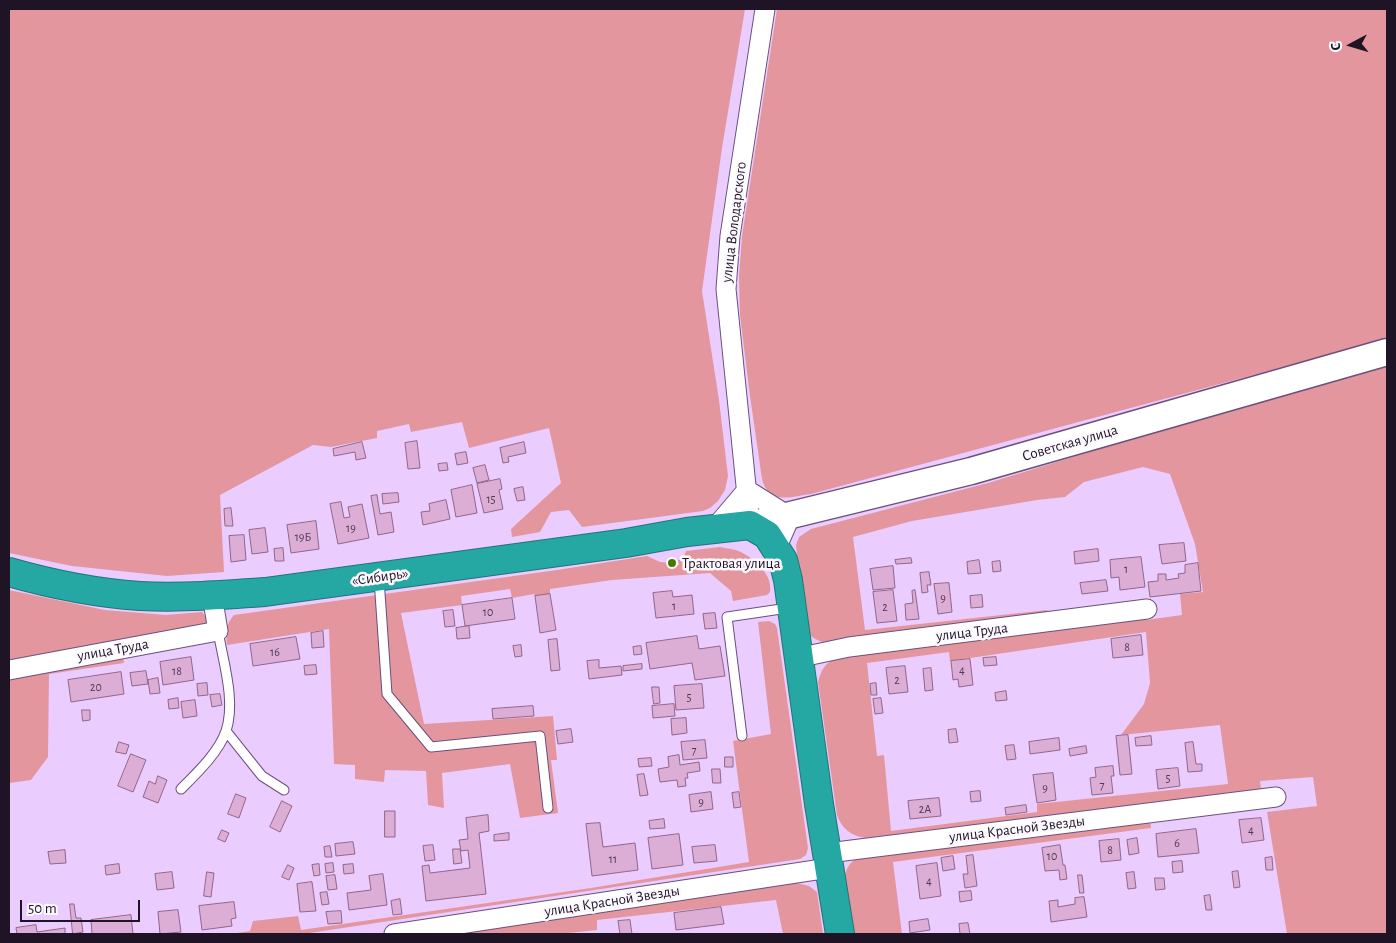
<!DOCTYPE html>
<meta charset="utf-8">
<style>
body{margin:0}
#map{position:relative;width:1396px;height:943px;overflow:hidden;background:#eaccff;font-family:"Alegreya Sans",sans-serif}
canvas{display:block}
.frame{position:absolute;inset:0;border:10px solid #1f1426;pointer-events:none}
.north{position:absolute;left:1326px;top:20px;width:50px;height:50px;-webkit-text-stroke:4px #fcf9fe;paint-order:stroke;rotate:264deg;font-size:14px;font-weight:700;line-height:20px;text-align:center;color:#1f1426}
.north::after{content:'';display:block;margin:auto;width:18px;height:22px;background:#1f1426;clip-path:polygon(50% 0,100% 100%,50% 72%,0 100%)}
.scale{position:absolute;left:20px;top:900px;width:120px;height:22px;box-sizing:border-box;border:2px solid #1f1426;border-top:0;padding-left:6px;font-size:15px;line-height:18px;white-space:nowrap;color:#1f1426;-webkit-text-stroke:4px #fcf9fe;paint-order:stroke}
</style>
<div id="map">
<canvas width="1396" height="943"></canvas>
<div class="frame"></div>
<div class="north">С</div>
<div class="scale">50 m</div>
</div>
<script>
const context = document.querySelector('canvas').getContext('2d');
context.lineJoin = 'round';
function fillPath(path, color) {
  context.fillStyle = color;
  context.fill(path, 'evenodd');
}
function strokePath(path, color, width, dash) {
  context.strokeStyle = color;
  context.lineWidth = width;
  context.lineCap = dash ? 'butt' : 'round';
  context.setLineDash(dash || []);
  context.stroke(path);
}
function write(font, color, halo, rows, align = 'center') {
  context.font = font + ' "Alegreya Sans",sans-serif';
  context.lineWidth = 5;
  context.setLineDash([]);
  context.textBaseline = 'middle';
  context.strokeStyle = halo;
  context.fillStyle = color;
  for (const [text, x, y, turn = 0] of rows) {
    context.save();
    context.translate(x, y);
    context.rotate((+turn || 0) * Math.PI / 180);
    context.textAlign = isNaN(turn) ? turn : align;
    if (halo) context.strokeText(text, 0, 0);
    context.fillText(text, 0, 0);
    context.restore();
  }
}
const green = new Path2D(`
 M9,9H745L722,148L702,291L719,400L728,476L725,490L718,501L710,508L703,511L582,527L569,510L551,512L540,532L512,537L511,529L561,483L549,428L469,448L462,422L411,432L409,424L377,431V438L331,447L313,445L220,495L224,572L167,576L72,566L9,553Z
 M777,9L901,10L902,9H1387V339L811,494C789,497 769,505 762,479L750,396L740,315L739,276L742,236Z
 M1387,363V934H1287L1267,812L1317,806L1313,777L1260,781L1261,789L866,838C851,836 842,829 837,815L818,682C823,664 828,661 845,655L1146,616V620L1182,615L1180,594L1203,592L1195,544L1170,474L1143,467L1084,482L1065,497L1037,500L912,521L853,537L865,630L1047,610L1048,613L825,643C813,639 809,636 805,625L796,545L799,537L811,529L988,483L1086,453L1156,429ZM1146,632L1150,683L1144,704L1121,735L1220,725L1228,784L1037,804V812L891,831L884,755L877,756L867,663L949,652L950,661Z
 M720,547C725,548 731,549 736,550C752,556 773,573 770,592L767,595L733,601L731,591L710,573L612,580L550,589V594L535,596L534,594L512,598L510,589L461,596L462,605L401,613L424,724L553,716L557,760H551L558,813L520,818L510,764L442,773L444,808L428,805L426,771L385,770L384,782L355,779V765L334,764L329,629L227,645C226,634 226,623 234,615L557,570L647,556L660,562L672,563L669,567L679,565L678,560L683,559L686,551Z
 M9,590L105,610L166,615L202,612L207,618L209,626L123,656L124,663L49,674L48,757L31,780L9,783Z
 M769,621L775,624L777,628L808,848L806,855L800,859L303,934H230L250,931L253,921L298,916L301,930L591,888L749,862L733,741L771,734L758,622Z
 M1150,817L1151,828L893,862L902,934H853L844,881C845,870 849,862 859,857Z
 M793,882L809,886L817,892L823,934H783L776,900L597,920V930L559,934H420Z`);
const building = new Path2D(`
 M417,441L420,468L408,469L405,443Z
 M362,442L366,458L356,460L355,452L334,456L333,449Z
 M524,442L526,453L508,457L509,462L503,463L500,448Z
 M466,452L468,463L457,465L455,454Z
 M447,463L448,470L439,471L438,464Z
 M485,465L489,480L477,483L473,468Z
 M500,479L502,489L499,490L503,509L484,513L477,484Z
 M472,485L477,513L456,517L451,490Z
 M523,487L525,500L517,501L514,489Z
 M398,493L399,502L383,504L382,494Z
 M377,495L380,514L391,512L394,532L378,535L371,496Z
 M446,500L450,519L423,525L421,512L430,511L429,504Z
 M341,502L344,518L350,517L348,507L362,504L369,538L338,544L330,504Z
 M231,508L233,526H225L224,509Z
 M316,521L319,549L291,553L287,525Z
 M265,528L268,552L252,554L249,530Z
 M244,535L246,560L231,562L229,536Z
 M1184,543L1186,561L1162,564L1159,545Z
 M283,548L284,561H275L274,549Z
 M1098,549L1099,561L1075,564L1074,552Z
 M1141,557L1145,587L1120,590L1119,577L1111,578L1110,560Z
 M911,558L912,563L896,564L895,560Z
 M979,560L981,573L968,574L967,562Z
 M1000,561L1001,571L993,572L992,562Z
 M1198,563L1201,591L1150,597L1148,582L1158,581V574H1166V580L1179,578L1178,574L1185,573V565Z
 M893,566L895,588L873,590L870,569Z
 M929,572L931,585H927L928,592L922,593L920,573Z
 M1106,580L1108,591L1082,594L1080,583Z
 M949,583L952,612L938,614L934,584Z
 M893,590L897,621L877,623L873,592Z
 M915,590L919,619L906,620L905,604L913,603L912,591Z
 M672,591L673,597L692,595L694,614L656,618L653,593Z
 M550,594L556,630L540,633L535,596Z
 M982,595L983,607L971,608L970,596Z
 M512,598L515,619L465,626L462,605Z
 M453,610L455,626L445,627L443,611Z
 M715,613L717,628L705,629L703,614Z
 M469,626L470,638L457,639L456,628Z
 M323,631L324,647L312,648L311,633Z
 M1141,635L1143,655L1113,658L1111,639Z
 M697,636L699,649L720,646L725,676L695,680L692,663L650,669L646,643Z
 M296,637L300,659L253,666L250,644Z
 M557,639L560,670L551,671L548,640Z
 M521,645L522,656L515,657L513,646Z
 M641,646L642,654L634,655L633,647Z
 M191,657L194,680L163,685L160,662Z
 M996,657L997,665L984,666L983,658Z
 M970,659L973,685L959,687L958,679L953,680L951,661Z
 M599,660V668L621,666L622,675L589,679L587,661Z
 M642,664V669L623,671V666Z
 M316,665L317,674L305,675L304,666Z
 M905,666L908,692L889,694L886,668Z
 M931,668L933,690L925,691L923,669Z
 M146,671L148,684L132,686L130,673Z
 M121,672L124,694L71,702L68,680Z
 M158,678L160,693L150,694L148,680Z
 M207,683L208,695L198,696L197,684Z
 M876,683L877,695H871L870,684Z
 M702,684L704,708L676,710L674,686Z
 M652,687H659L660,703L654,704Z
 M1006,691L1007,700L996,701L995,693Z
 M220,694L222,705L212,707L210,695Z
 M178,698L179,708L169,709L168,700Z
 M881,698L883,713L875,714L873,699Z
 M195,700L197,716L183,718L181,702Z
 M674,704L675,716L653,718L652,706Z
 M533,706L534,716L493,719L492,709Z
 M82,710H90V720L83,721Z
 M686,718L687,733L672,735L671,719Z
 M571,729L573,742L558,744L556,731Z
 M956,729L958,742L949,743L948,730Z
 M1128,735L1132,774L1120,775L1116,736Z
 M1151,736L1152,745L1136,746L1135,738Z
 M1059,738L1060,750L1030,754L1029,742Z
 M705,740L707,758L683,760L681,742Z
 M119,742L129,745L126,754L116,752Z
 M1193,742L1196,764H1202V771L1188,772L1185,743Z
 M1014,745L1016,759L1007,760L1005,746Z
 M1086,746L1087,753L1070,756L1069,749Z
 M131,754L146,760L133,792L118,786Z
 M679,755L680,765L699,762L700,771L687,773L688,778H685L686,786L678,787L677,780L660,782L658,769L669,767L668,757Z
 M725,757H733V767H725Z
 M651,758L652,766L639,767L638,759Z
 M1113,766L1114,776H1111L1113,793L1092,795L1090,778L1096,777L1095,768Z
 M1178,768L1180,786L1158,789L1156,770Z
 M712,769H720L721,783H713Z
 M1053,773L1056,800L1037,803L1033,775Z
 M644,774L648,795L640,796L637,775Z
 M158,776L167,780L158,803L143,797L149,781L155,784Z
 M980,791L981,801L971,802L970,792Z
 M711,792L713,809L691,812L689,795Z
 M739,792L741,807L734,808L732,793Z
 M236,794L246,798L239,818L228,814Z
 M939,798L941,816L910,819L908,801Z
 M282,801L292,806L280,832L270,827Z
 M1026,805L1027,812L1006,815L1005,808Z
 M385,811H395V837H385Z
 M488,815L489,831L479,833L486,894L426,901L422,866L429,865L430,873L470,868L468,850L461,851L459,840L468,839L466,818Z
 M1261,818L1264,840L1242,843L1239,820Z
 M664,819L665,828L650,829L649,821Z
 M600,823L603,847L635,843L638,870L592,876L586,824Z
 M1196,829L1199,853L1158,857L1156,834Z
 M222,830L229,833L225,842L218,839Z
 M509,833V840L494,841V835Z
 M679,834L683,865L652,869L648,838Z
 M1137,838L1139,853L1129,855L1127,840Z
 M1119,839L1121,860L1101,862L1099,841Z
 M353,842L355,854L336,856L335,844Z
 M433,845L435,860L425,861L423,846Z
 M715,845L717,861L694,863L692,847Z
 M1060,845L1063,865H1065L1067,879L1060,880L1059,870L1045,871L1042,848Z
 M330,846L332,857H325L324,847Z
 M453,849H460L462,863L454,864Z
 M65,850L66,863L50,864L48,852Z
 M973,855L977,886L965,888L963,874H968L966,856Z
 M953,856L955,869L943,871L941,858Z
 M1272,857L1273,870H1266L1265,858Z
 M1182,861L1183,872L1173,873L1172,862Z
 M333,863L334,872L326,873L325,864Z
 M937,863L941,896L920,899L916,866Z
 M119,864L120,873L106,875L105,866Z
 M319,864L320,875L314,876L312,865Z
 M353,864L354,873L344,874L343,865Z
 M288,865L294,868L289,880L282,877Z
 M1238,871L1240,887L1234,888L1232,872Z
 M172,872L174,888L157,890L155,874Z
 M207,872L214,873L211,897L204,896Z
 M1134,872L1136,888L1128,889L1126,873Z
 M383,874L387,905L349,910L347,893L371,890L369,876Z
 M335,875L337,889L328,890L326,876Z
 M1078,875H1082L1084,893H1080Z
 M1155,878H1164L1165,889L1156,890Z
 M312,882L316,911L300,912L297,884Z
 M971,891L972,900L960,902L959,892Z
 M327,892L329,904L322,905L320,893Z
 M1210,895L1212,910H1206L1204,896Z
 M1084,897L1087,917L1051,922L1049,901L1058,900V907L1075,904V898Z
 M400,899L402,914L393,915L391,901Z
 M234,902L236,918L231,919L232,926L202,930L199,906Z
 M70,904H74L76,918H81L83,932L73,934Z
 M721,907L724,924L676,930L674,913Z
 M178,910L181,932L160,934L158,912Z
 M341,911L342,923L328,924L326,912Z
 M131,915L133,934H92L91,920Z
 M928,919L930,930L910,933L909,922Z
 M630,920L632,934H620L618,921Z
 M968,923L970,934H960L959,924Z
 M36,925L37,932L65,928V934H17L16,928Z`);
const lane = new Path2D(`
 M379,579L387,694L431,747L540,736L548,808
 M226,731L262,776L284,790
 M742,736L727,617L788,608
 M181,789C197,773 219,752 226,731C236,701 223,661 218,631`);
const street = new Path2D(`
 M750,525L726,289L730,236L765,9
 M714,529L747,490L790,517L776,549
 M797,658L849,647L1147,609
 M9,670L218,631L212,595
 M828,853L1276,797
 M394,934L829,868`);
const secondary = new Path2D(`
 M750,525L971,471L1387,352`);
const highway = new Path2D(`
 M9,572C51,584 96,593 140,596C181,598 223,595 265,592L626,543L687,532L750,525L767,535L783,560L788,580L819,804L840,934`);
const markers = [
 [672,563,5,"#497800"]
];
const numberNames = [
 ["15",491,499],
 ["19",351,528],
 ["19Б",303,537],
 ["1",1126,569],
 ["9",943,598],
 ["1",674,606],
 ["2",885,607],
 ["10",488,612],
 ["8",1127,647],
 ["16",275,652],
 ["4",962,670],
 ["18",177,671],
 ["2",897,680],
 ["20",96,687],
 ["5",689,697],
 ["7",694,750],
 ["5",1168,778],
 ["7",1102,785],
 ["9",1045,788],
 ["9",701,802],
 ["2А",925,809],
 ["4",1251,830],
 ["6",1177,843],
 ["8",1110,850],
 ["10",1052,856],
 ["11",613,859],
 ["4",929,881]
];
const streetNames = [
 ["улица Володарского",734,222,-83],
 ["Советская улица",1070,443,-16],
 ["«Сибирь»",380,577,-8],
 ["улица Труда",972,632,-7],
 ["улица Труда",113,650,-10],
 ["улица Красной Звезды",1017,829,-7],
 ["улица Красной Звезды",612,901,-9]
];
const poiNames = [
 ["Трактовая улица",682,563]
];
fillPath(green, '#e4969f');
fillPath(building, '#dcadd5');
strokePath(building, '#91668b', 1);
strokePath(lane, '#6b507c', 11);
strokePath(street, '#6b507c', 21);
strokePath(secondary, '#6b507c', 29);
strokePath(highway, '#237477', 30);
strokePath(lane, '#fff', 9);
strokePath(street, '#fff', 19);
strokePath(secondary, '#fff', 26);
strokePath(highway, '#25a7a3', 28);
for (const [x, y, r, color] of markers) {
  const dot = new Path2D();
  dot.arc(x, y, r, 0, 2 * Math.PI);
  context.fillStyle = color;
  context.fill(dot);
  strokePath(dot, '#fcf9fe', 2);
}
write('12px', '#4e3a52', null, numberNames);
write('15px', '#1f1426', '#fcf9fe', streetNames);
write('15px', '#1f1426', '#fcf9fe', poiNames, 'left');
</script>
